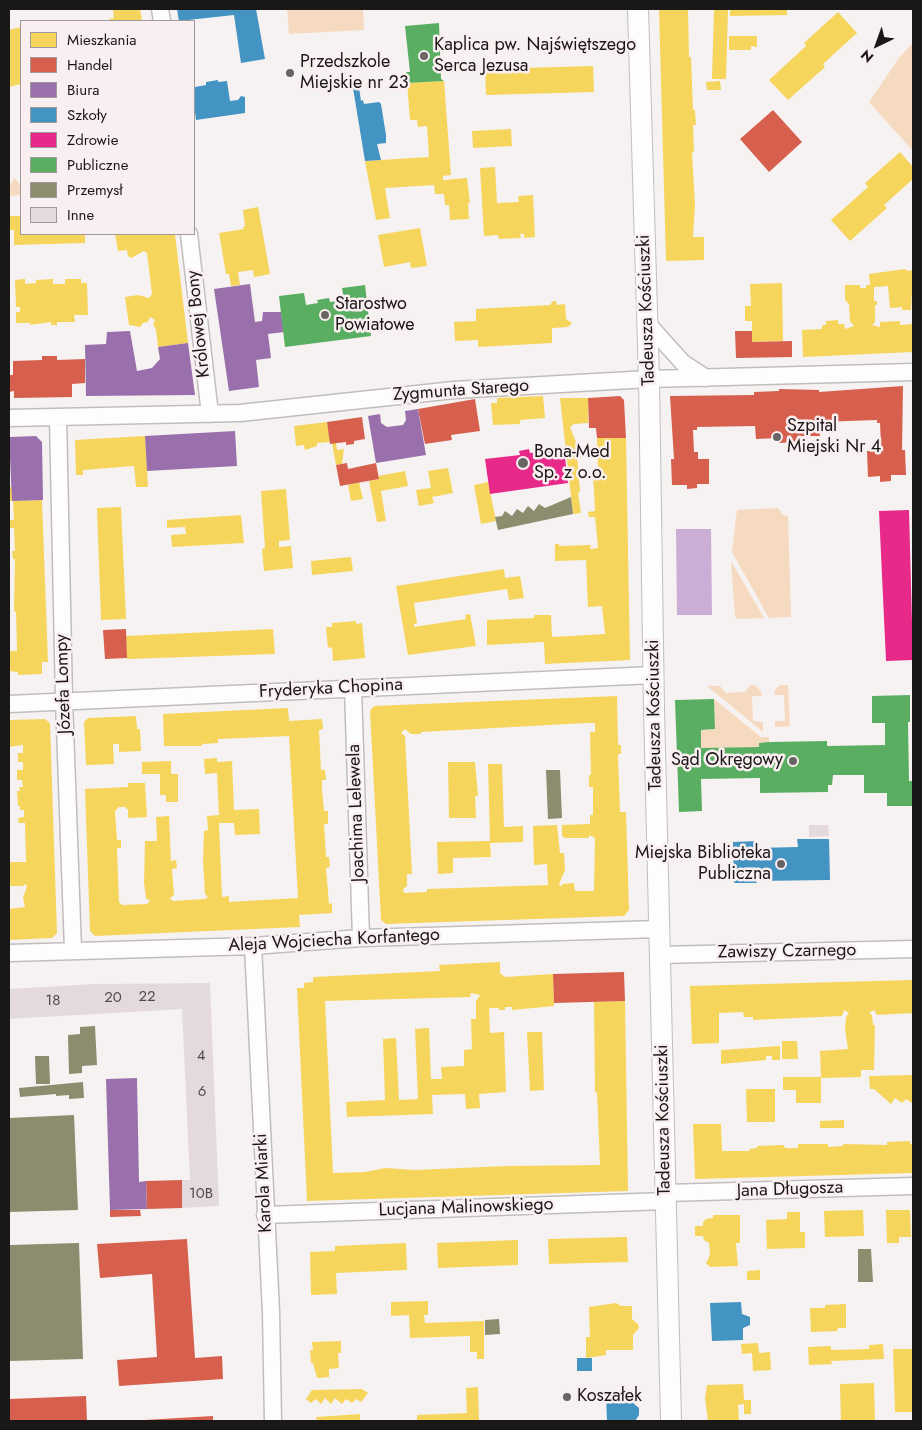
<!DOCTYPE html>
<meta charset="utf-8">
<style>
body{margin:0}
#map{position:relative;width:922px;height:1430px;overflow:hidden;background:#f7f2f2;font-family:Jost,sans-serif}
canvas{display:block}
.frame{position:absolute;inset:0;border:10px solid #1a1717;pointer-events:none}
.legend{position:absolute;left:20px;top:20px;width:175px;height:215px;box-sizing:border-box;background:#faeff0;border:1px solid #a09999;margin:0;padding:6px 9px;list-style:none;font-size:15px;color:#1a1717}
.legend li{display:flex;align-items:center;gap:10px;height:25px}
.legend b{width:25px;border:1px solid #a09999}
.north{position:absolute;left:852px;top:20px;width:50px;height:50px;-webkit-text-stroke:4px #faeff0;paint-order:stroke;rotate:222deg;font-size:14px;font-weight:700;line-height:20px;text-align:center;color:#1a1717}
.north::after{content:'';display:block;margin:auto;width:18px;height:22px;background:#1a1717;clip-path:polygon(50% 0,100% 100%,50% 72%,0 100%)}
</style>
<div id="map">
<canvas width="922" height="1430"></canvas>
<div class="frame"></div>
<ul class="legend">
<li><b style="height:14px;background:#f6d55c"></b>Mieszkania</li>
<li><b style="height:14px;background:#d6604d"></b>Handel</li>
<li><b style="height:14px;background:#9970ab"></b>Biura</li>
<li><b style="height:14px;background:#4393c3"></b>Szkoły</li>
<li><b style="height:14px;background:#e7298a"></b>Zdrowie</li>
<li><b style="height:14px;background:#5aae61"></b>Publiczne</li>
<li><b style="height:14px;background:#8c8c6e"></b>Przemysł</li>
<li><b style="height:14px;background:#e4dade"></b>Inne</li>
</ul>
<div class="north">N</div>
</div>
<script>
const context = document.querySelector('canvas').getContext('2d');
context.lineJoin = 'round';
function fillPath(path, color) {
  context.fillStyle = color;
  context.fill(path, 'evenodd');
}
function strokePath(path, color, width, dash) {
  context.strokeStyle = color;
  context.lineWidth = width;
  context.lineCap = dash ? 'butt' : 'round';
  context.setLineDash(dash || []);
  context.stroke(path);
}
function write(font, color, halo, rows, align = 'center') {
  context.font = font + ' Jost,sans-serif';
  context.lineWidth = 5;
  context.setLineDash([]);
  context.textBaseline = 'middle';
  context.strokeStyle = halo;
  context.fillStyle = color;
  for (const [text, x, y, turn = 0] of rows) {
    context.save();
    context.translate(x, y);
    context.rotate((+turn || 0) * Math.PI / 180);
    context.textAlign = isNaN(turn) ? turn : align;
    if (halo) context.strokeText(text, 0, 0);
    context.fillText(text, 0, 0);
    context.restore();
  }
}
const green = new Path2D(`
 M287,9H363L364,30L289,34Z
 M912,44L913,45V151L869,102L899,58Z
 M15,178L21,186V195L9,196V187Z
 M778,508L783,515L788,516L791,617L769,618L732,552L737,510Z
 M731,561L764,618L737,619L735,616Z
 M751,685H755L761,691L762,696H752L753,721L763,722V732L707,686H720L726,693L745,692Z
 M780,685H788L790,726L775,727V721H785L784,695H774L775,690Z
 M714,699L761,737H769V742L759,743V747L701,748V730L715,729Z`);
const water = new Path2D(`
 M711,529L712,615H677L676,529Z`);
const homes = new Path2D(`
 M113,9H140L142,21H110L109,19L114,18Z
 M659,9H688L689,57H691L693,110H695L696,125H693L694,152H692L695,205L693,237H704V260L666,261Z
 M714,9H728L726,79H712Z
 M730,9H787V15L730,16Z
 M838,12L857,33L823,64L825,67L788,100L769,80L806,46L804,43Z
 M21,27V84L9,87V30Z
 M729,36H757V47L751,46V50H729Z
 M593,66L594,92L486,95L485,69Z
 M444,81L451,175L443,176V180L467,178L470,203H468L469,219L450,220L449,205H445L444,194H435L434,185L385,188L390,218L376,220L365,161L429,157L427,126L418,127L417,120H410L407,83Z
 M720,81L721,90H707L706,82Z
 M511,129L512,146L473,148L472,131Z
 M900,152L913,167V179L884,205L887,208L850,241L831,220L868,187L865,183Z
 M495,167L497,203L519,202L518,196L533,195L535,237L524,238V234H520L521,238L499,239L498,235L484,236L480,168Z
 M258,207L270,274L254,277L253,270L238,272L240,285L231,286L229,274H226L219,233L244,229L243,227L245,226L243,210Z
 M9,216H20L21,234H85V243L14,245V230H9Z
 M420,228L427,266L411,268L410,262L384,267L378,235Z
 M115,234H175L188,343L158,347L156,330L153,324L155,320L150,317L148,322L143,323L140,327L129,325L125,297L138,295L149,298L152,294L147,253L144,251L131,258L128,256L127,250L118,251Z
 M905,269L908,271L913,270L911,310H902V307L890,308L888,286L874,287V301H877V305H875V322L872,325L880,327V322L900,321V325L913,324V352L803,357L802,330L822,329V325H826V321L838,320V324H844L845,329L854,326L850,321L849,304L845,300V285H860V288H866V285H870L869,274Z
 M25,279V284L36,283V280L53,279V284H65V279H81V283H87L88,315H74L75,322H57V325H51V322L30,325L31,323H16V312H20V307H16L15,280Z
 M782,283L783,341L752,342V321H745V306H751L750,284Z
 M553,301H556L557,305L565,304L566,319L572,323L568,327L552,328V343L478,347V340L455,341L454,322L476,321V309L550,305Z
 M543,396L545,418L520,420V424L493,425L491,403H497V398Z
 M560,398H588V423L574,424L570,427L576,442L580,492L578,493L581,513L573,514Z
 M327,422L330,442L317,443V446L305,450L304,445L296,446L294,426Z
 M145,436L148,487H136L134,466L83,470V475H76L75,440Z
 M597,438H626L630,660L545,664L544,642L487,645V620L534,618V615H551L552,637L605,634L602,606L588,607L586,560L555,561V544H559V546L591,545L590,549L598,548L595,517H589L588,512L595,511L593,472L598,470Z
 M332,443H336L337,450L344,449L342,464L336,465Z
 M448,468L453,493L432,497L434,503L419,506L416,490L431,488L428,471Z
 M405,471L408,486L381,491L386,521L377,522L369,481L379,479L378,476Z
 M359,482L363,499L351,501L348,485Z
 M488,482L496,521L481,524L474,485Z
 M9,487H12V501H9Z
 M286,489L290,540L279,541V547L291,546L293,568L264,571L262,549L265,548L261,491Z
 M42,500L48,662H42V674L18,675V672L9,671V651H17L16,612L14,611L15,559H13L12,551H15L14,528H10V520H14L13,501Z
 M121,507L126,619L101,620L97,508Z
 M241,515L244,543L172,547L171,535L186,534L185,527L167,528V520Z
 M351,557L353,571L312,575L311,561Z
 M504,569L505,578L520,576L524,598L509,600L507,589L414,603L417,623L414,624V627L466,619L465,615L470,614L476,646L408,655L396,586Z
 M356,621V624L362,623L365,658L333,661L332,647L328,648L326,627H332V623Z
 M273,629L275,654L127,659L126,636Z
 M617,696L618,745H621V754H618L620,812H626L629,910L624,916L386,924L381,920L370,711L374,706ZM586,723H595V732H590L591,775H589V787H593V815H590V824L562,825V836L565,838H589V835L595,838L594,891H575L574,883L562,884V887L559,884L565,870L564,853H560L557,825L533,826L534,865L547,864L548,885L427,889V892L404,893L403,889L407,886V874H412L405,736L401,733L405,729L411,734H421V732Z
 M288,708L289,721L322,719L323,729L319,730L321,770H325L326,780H322V789L324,811H328V824H324L326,857H329L330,867L326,868L329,904L332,903V913L299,915L300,927L95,936L90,931L85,789L128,787V783H145L147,817L128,818V810L125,807H119L115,811L117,840H121V848H117L119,902L122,905L147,904L150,901L146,898L144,883L145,841H157L156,817L169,816L171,861L176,860L177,868L172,869L174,895L170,898L173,901L205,899L208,897L205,894L203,861L204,831L208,830L207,816L219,815L217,773L205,774L204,759L217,758V762L232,761L234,810L259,809L260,834L235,835L234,823H219L222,897L229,896V902L298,898L289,736L218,739V743L202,744V746H164L163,714Z
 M136,716L137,729H140L141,751L119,752V744H113L114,764L86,765L84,722L88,718Z
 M45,719L50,723L57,933L52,938L9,940V909L25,907L23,898L27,886L25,884L23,886H9V862H26L25,823H19L18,818L24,817V810H20V806H18L17,791H20L19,787H23L22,780H17V770H23V762H18V753H23V745L9,747V720Z
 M171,761V774H178V802H166V795H160V774H142V762Z
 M448,762H475L478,796H475L476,818H449Z
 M488,764H502L504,827L523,826V842L490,843L491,857L453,858V873L438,874L437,842L490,841Z
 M500,962V973L505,977L553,974L554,1006L512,1010V1007H505V1010H499V1008H489L490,1033L504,1032L506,1092L479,1094L480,1108L466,1109L465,1094L432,1095L433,1114L347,1117L346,1102L385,1100L383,1039L396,1038L399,1100L418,1099L415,1029L429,1028L431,1079H442L441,1067L464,1066V1050L472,1049L471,1019H476V1001L480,995L471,993L470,997L325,1001L333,1173L365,1172L385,1168L415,1170L507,1166L600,1165L597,1092L595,1093L594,1002L625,1001L628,1191L307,1201L297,988H304V983L313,982V977L440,971L439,965Z
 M913,980V1013L877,1015L874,1010L869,1013L872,1015L873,1025H875L874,1070H861V1077L821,1078V1103H796V1090H783V1077H821L820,1051L848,1049L845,1029L846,1017L849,1013L844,1010L842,1016L753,1020V1017H744L743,1012L719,1013V1043L692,1044L690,986Z
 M527,1032H542L544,1090L530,1091Z
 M782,1041H797L798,1059H782Z
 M780,1046V1060H772V1056H766V1060L721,1064V1050Z
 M913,1075L912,1103L906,1099L902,1103L895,1098L891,1104L874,1089H870L869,1076Z
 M746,1089H775V1122H747Z
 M844,1120V1128H820V1121Z
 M693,1124H721L722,1151H750L749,1149L757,1148V1146L784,1145L785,1148H798V1144H828V1147L843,1146V1144L887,1145V1142L910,1141V1144H913V1173L695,1179Z
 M863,1210L864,1236L825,1237L824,1211Z
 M886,1210H910L911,1237H899V1243H887Z
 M787,1212H800V1232H805V1248L767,1249L766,1220L787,1219Z
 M713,1215H740V1243H736L738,1266L710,1267L706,1263L710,1255L709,1243L704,1240L703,1236H695V1226H703V1222L706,1219L713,1218Z
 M627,1237L628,1262L549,1264L548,1239Z
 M518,1240V1265L438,1268L437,1243Z
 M406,1243L407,1270L336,1273L337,1294L311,1295L310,1252L335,1251V1246Z
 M760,1270V1280H747V1271Z
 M428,1301V1315H424L425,1323L484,1321V1359H477V1352H470V1336L410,1338L409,1315L391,1316V1302Z
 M616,1303L621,1306H632V1319L638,1324L639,1328L633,1335V1350H606V1355L586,1358V1337H590L589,1307Z
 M846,1304V1328H838L837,1331L811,1332L810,1308H825V1305Z
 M341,1341V1353H338L339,1368L329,1369V1377L317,1378L313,1363H311L310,1350H313L312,1342Z
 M758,1343L759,1353L770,1352L771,1370L753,1371L752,1353L742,1354L741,1344Z
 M883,1344L884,1359L831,1361L832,1364L809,1365L808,1347L831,1346V1350L869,1349V1345Z
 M893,1349H913V1412H895Z
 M874,1383L875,1421H841L840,1384Z
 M743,1384L744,1400H751V1414H744V1404L738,1405L739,1421H708L705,1398L707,1385Z
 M478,1387L479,1421H417V1415L467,1413L466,1388Z
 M362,1389L368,1393L361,1402L356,1399L352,1403L346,1399L342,1404L335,1398L331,1404L325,1398L321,1404L316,1399L311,1403L306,1399L312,1390Z
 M360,1414V1421H317L316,1417Z`);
const shops = new Path2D(`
 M773,110L802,142L769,172L740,139Z
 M735,331H752V342L792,341V357L736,358Z
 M42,356H57V360L85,359V383L72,384V397L14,398V391L9,392V375H13V361L42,360Z
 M903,386L902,450H905L906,475H891V481L880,482V476L868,477L867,451H878V444H881L880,423H877V420L819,422L820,436H798V442L779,443V438L756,439L755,426L697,427V430H693L694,452H698V459H709V484H697V488L687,489V485H672L671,459H674L670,396L754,395V392L779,391V389L819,390V392Z
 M620,396L624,400L626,438H597L596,428H589L588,398Z
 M475,399L480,431L451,435L452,440L425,444L418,409Z
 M362,417L365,439L354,441V444L346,445V442L330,444L327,422Z
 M347,463L348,469L376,463L379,479L340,486L336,465Z
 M126,629L127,658L105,659L103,630Z
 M624,972L625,1001L554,1003L553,974Z
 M182,1180V1208L147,1209L146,1181Z
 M110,1210H140L141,1216L110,1217Z
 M187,1239L195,1358L222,1356L223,1379L119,1386L117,1360L157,1357L152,1274L100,1278L97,1244Z
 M86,1396L87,1421H9V1399Z
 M213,1416V1421H144V1420Z`);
const offices = new Path2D(`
 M250,284L255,322L262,321L263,312H281L284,332L268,334L271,358L256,360L259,387L229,391L214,289Z
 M130,331L137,371L152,368L160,359L158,347L188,343L195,395L86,396L85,345L106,344L107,332Z
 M418,409L426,455L376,463L368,416L380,414L381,423L387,427L403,425L406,420L405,411Z
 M235,431L237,466L147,471L145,436Z
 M36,436L42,442L43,500L12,501L9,437Z
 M137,1078L139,1182L146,1181L147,1209L110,1210L106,1079Z`);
const schools = new Path2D(`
 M177,9H256L265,59L241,63L234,15L179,21Z
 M218,80V82L227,81L230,101L238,100L241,96L245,97V113L196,120L194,104L195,87L206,85V82Z
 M359,87L361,101L363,100L364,104L379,102L381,104L386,135V143L377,144L381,160L365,161L353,88Z
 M797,839H829L830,880L756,881L757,883H734L733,842L757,841V848L798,847Z
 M741,1302L742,1314L750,1317V1325L743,1328V1340L712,1341L710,1303Z
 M577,1358H592V1371H577Z
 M621,1392L632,1395V1402L639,1408V1415L635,1421H607L606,1396L619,1395Z`);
const health = new Path2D(`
 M529,449L530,453L564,449L568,483L490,494L485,459L520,455L519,451Z
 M909,510L913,660L886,661L879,511Z`);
const public = new Path2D(`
 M439,23L441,79L444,81L407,83L406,72H410L405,26Z
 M365,285L371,336L285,347L279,296L304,293L306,305L318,303L317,300L329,298L330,302L344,300L342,288Z
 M910,695V722H908L909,781H912L913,806H887V793H864V775H833L832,785H828V792L760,793V778L701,779L702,811L679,812L675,700L714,699L715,729L701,730V748L759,747V743L769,742L827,741V746L885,745V723H872V696Z`);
const industry = new Path2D(`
 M571,497L573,514L498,530L495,517L502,516L505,511L512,516L517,509L523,513L528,506L534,511L539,504L545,508Z
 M546,770H560L562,818L548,819Z
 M95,1026L97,1065L82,1066V1073L69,1074L68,1035L80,1034V1027Z
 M35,1056H49L50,1084H36Z
 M83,1082L84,1098L69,1099V1095L56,1096V1094L20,1097L19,1088Z
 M74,1115L78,1210L9,1212V1118Z
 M79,1243L83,1359L9,1361V1245Z
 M858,1249H871L873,1282H858Z
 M499,1319L500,1334L485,1335V1320Z`);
const building = new Path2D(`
 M809,825H828L829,836L809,837Z
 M210,983L219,1206L182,1208V1180H190L182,1009L9,1019V989L94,984Z`);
const minor = new Path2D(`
 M160,9L162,21
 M189,234L210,414
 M648,324L683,363L706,378
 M58,417L64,700L73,950
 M9,418L240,413L454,390L649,379L913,372
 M353,688L361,938
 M9,704L654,675
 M253,946L271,1311L273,1421
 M9,953L253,946L361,938L659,929
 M660,955L913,949
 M666,1193L913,1186
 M265,1215L666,1201`);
const tertiary = new Path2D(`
 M638,9L649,379L654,709L671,1421`);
const markers = [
 [424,56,5,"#676464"],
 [290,73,5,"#676464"],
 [325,315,5,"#676464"],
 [777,437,5,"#676464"],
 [523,463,6,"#676464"],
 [793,761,5,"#676464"],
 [781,864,5,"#676464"],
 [567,1397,5,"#676464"]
];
const numberNames = [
 ["22",147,997],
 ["20",113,998],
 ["18",53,1001],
 ["4",201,1056],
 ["6",202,1092],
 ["10B",201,1194]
];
const poiNames = [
 ["Kaplica pw. Najświętszego",434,46],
 ["Serca Jezusa",434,67],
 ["Przedszkole",300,63],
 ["Miejskie nr 23",300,84],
 ["Starostwo",335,305],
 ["Powiatowe",335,326],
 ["Szpital",787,427],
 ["Miejski Nr 4",787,448],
 ["Bona-Med",534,453],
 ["Sp. z o.o.",534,474],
 ["Sąd Okręgowy",783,761,"right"],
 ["Miejska Biblioteka",771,854,"right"],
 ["Publiczna",771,875,"right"],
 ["Koszałek",577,1397]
];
const streetNames = [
 ["Tadeusza Kościuszki",647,310,-92],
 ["Królowej Bony",199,324,-96],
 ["Zygmunta Starego",461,391,-4],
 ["Józefa Lompy",64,684,-92],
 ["Fryderyka Chopina",331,689,-3],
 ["Tadeusza Kościuszki",655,715,-91],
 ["Joachima Lelewela",357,813,-92],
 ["Aleja Wojciecha Korfantego",334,941,-3],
 ["Zawiszy Czarnego",787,952,-1],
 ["Tadeusza Kościuszki",664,1120,-91],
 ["Karola Miarki",264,1183,-93],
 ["Jana Długosza",790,1190,-2],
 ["Lucjana Malinowskiego",466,1208,-2]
];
fillPath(green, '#f6dabf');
fillPath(water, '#caaed6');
fillPath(homes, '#f6d55c');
fillPath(shops, '#d6604d');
fillPath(offices, '#9970ab');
fillPath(schools, '#4393c3');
fillPath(health, '#e7298a');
fillPath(public, '#5aae61');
fillPath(industry, '#8c8c6e');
fillPath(building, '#e4dade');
strokePath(minor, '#c1bdbd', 19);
strokePath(tertiary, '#c1bdbd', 22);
strokePath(minor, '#fefdfd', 16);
strokePath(tertiary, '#fefdfd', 20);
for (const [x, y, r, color] of markers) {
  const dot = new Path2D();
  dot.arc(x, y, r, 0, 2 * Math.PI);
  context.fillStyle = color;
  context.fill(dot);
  strokePath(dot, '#faeff0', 2);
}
write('15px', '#504b4c', null, numberNames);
write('18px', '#1a1717', '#faeff0', poiNames, 'left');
write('18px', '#1a1717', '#faeff0', streetNames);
</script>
